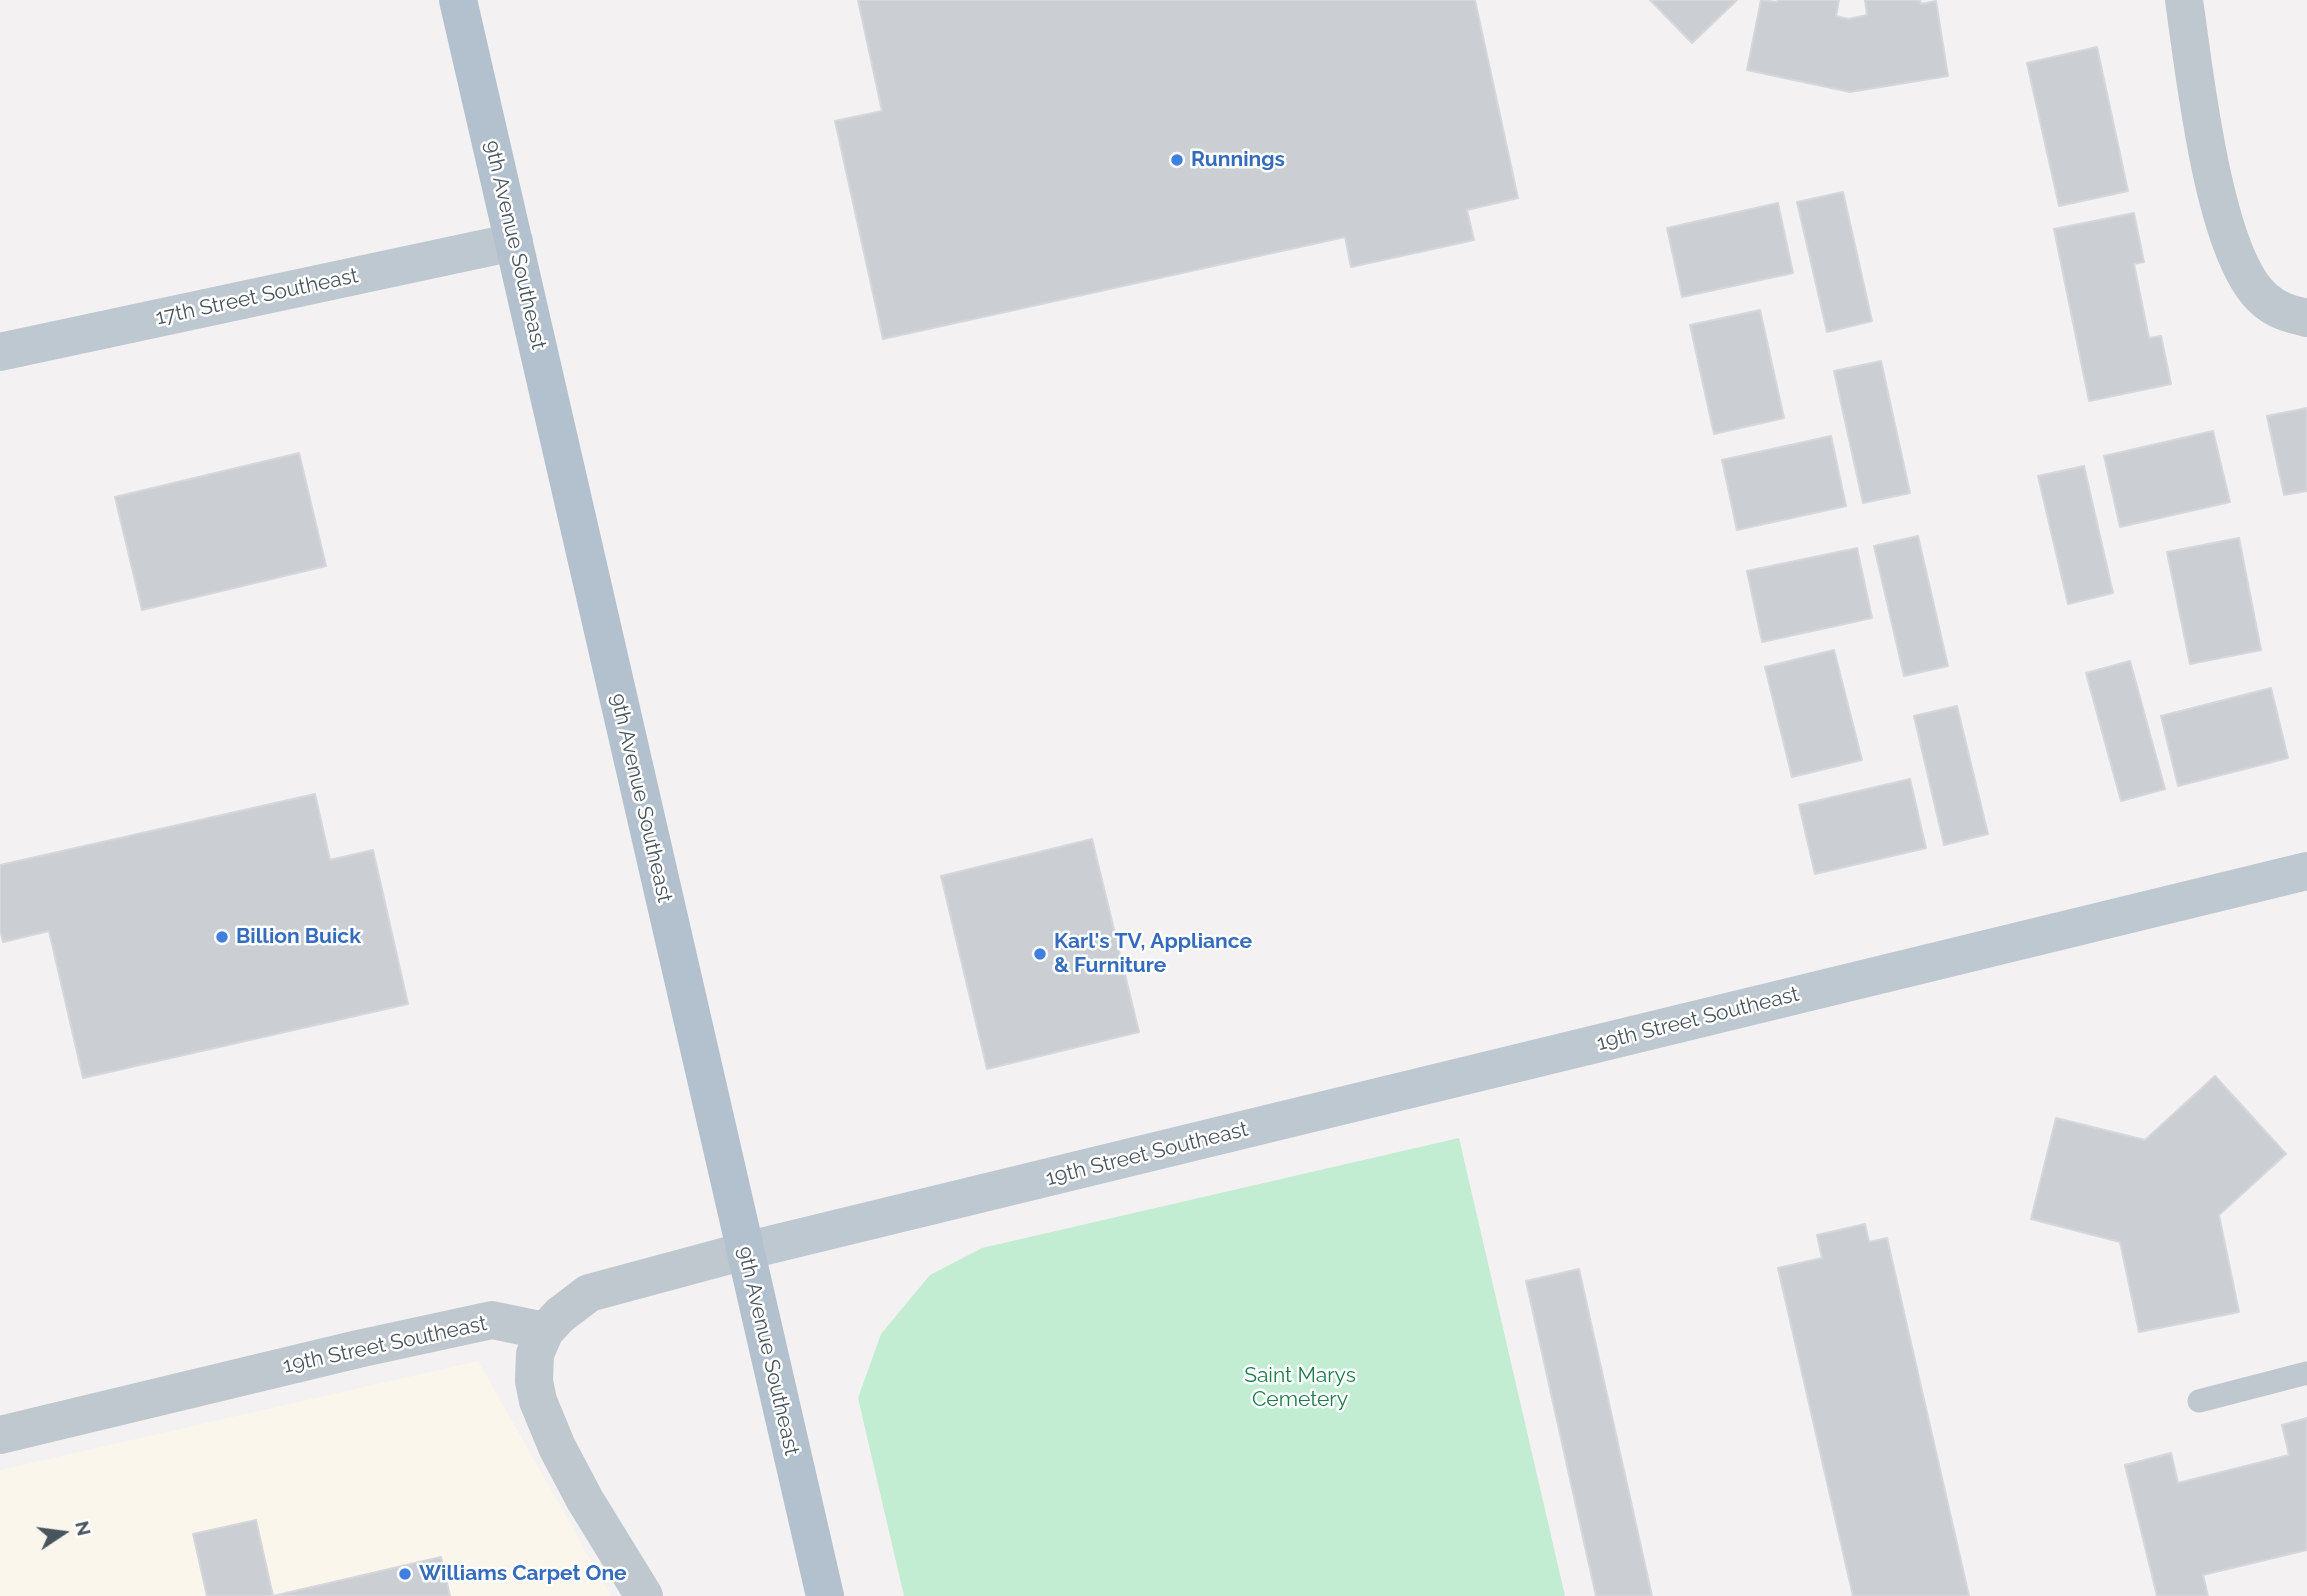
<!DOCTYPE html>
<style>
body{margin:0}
#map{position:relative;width:2307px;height:1596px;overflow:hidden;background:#f3f1f1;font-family:Raleway,sans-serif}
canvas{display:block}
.north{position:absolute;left:28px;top:1498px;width:70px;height:70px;-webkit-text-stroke:5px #fff;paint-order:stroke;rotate:77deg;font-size:19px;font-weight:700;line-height:28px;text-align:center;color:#49555d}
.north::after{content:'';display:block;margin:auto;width:24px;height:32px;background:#49555d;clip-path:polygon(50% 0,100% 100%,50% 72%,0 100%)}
</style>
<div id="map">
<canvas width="2307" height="1596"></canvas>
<div class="north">N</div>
</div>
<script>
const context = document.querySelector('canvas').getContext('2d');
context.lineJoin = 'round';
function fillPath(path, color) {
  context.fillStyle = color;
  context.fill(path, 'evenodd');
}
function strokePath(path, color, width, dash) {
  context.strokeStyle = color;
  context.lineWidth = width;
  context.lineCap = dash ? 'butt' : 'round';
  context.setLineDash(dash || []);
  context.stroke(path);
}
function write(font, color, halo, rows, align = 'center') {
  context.font = font + ' Raleway,sans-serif';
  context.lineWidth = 5;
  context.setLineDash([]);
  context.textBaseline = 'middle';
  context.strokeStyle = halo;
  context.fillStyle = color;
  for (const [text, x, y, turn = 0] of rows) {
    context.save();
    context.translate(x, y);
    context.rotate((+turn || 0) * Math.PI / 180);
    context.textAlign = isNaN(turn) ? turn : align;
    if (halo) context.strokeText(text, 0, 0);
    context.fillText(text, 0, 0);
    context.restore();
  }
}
const commercial = new Path2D(`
 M478,1361L611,1596H0V1470Z`);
const green = new Path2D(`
 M1459,1138L1565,1596H904L858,1398L881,1334L930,1275L982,1248Z`);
const building = new Path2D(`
 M858,0H1475L1518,198L1467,210L1474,240L1351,267L1345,237L883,339L835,121L882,111Z
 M1650,0H1737L1692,43Z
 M1761,0L1777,2L1778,0H1839L1836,16L1848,19L1867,15L1865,0H1920L1921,4L1936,1L1948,76L1850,92L1747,70Z
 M2097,47L2128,191L2059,206L2027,63Z
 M1843,192L1872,321L1827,332L1797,202Z
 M1778,203L1793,273L1682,297L1667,228Z
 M2134,213L2144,262L2134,264L2149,338L2161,336L2171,384L2089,401L2054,229Z
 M1760,310L1784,418L1714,434L1690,325Z
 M1881,361L1910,493L1863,503L1834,371Z
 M2307,408V491L2284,495L2267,416Z
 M2213,431L2230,502L2120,527L2104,456Z
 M1831,436L1846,506L1737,530L1722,460Z
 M299,453L326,566L142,610L115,497Z
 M2084,466L2113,593L2068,604L2038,476Z
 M1918,536L1948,666L1904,676L1874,546Z
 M2239,538L2261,650L2190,664L2167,552Z
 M1857,548L1872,618L1762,642L1747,571Z
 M1834,650L1862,760L1792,777L1765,667Z
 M2130,661L2165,789L2121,801L2086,673Z
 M2271,688L2288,758L2178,786L2161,716Z
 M1957,706L1988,834L1944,845L1914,716Z
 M1910,779L1926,848L1815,874L1799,805Z
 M315,794L330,860L373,850L408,1004L83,1078L49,931L3,942L0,930V865Z
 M1092,839L1139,1032L987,1069L941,876Z
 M2215,1076L2286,1154L2219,1215L2239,1312L2139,1332L2120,1242L2031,1219L2056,1118L2145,1140Z
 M1865,1224L1869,1242L1887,1238L1969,1596H1853L1778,1268L1822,1258L1817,1235Z
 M1579,1269L1652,1596H1596L1526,1281Z
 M2307,1418V1550L2203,1575L2208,1596H2157L2125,1465L2171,1453L2178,1483L2289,1455L2282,1425Z
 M256,1520L273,1596L441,1557L450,1596H207L193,1534Z`);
const lane = new Path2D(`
 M2199,1401L2307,1373`);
const street = new Path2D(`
 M2184,0C2194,68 2213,255 2264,299C2277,311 2290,314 2307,318
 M0,1435L358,1349L492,1320L545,1331
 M644,1596L585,1500L557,1447L538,1401L534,1381L535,1354L545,1331L560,1315L589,1293L745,1251`);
const secondary = new Path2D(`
 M0,352L514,242
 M745,1251L2307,871`);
const primary = new Path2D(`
 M458,0L825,1596`);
const markers = [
 [1177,160,7,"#3f7fe0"],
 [222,937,7,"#3f7fe0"],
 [1040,954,7,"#3f7fe0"],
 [405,1574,7,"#3f7fe0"]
];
const shopNames = [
 ["Runnings",1191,160],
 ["Billion Buick",236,937],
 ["Karl's TV, Appliance",1054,942],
 ["& Furniture",1054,966],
 ["Williams Carpet One",419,1574]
];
const streetNames = [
 ["9th Avenue Southeast",515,245,77],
 ["17th Street Southeast",257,297,-12],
 ["9th Avenue Southeast",641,798,77],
 ["19th Street Southeast",1698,1019,-14],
 ["19th Street Southeast",1147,1154,-14],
 ["19th Street Southeast",385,1345,-12],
 ["9th Avenue Southeast",768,1351,77]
];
const parkNames = [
 ["Saint Marys",1300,1376],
 ["Cemetery",1300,1400]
];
fillPath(commercial, '#fbf6ec');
fillPath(green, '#c2edd2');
fillPath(building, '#cbced3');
strokePath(building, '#d5d7dc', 2);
strokePath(lane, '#bfc8ce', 23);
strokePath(street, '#bfc8ce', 38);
strokePath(secondary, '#bec8d1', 38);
strokePath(primary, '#b2c1cd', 38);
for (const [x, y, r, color] of markers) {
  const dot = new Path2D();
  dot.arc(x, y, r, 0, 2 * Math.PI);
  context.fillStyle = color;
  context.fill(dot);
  strokePath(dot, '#fff', 2.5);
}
write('bold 21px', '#366cbe', '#fff', shopNames, 'left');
write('21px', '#49555d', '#fff', streetNames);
write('21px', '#1d7c49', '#fff', parkNames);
</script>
